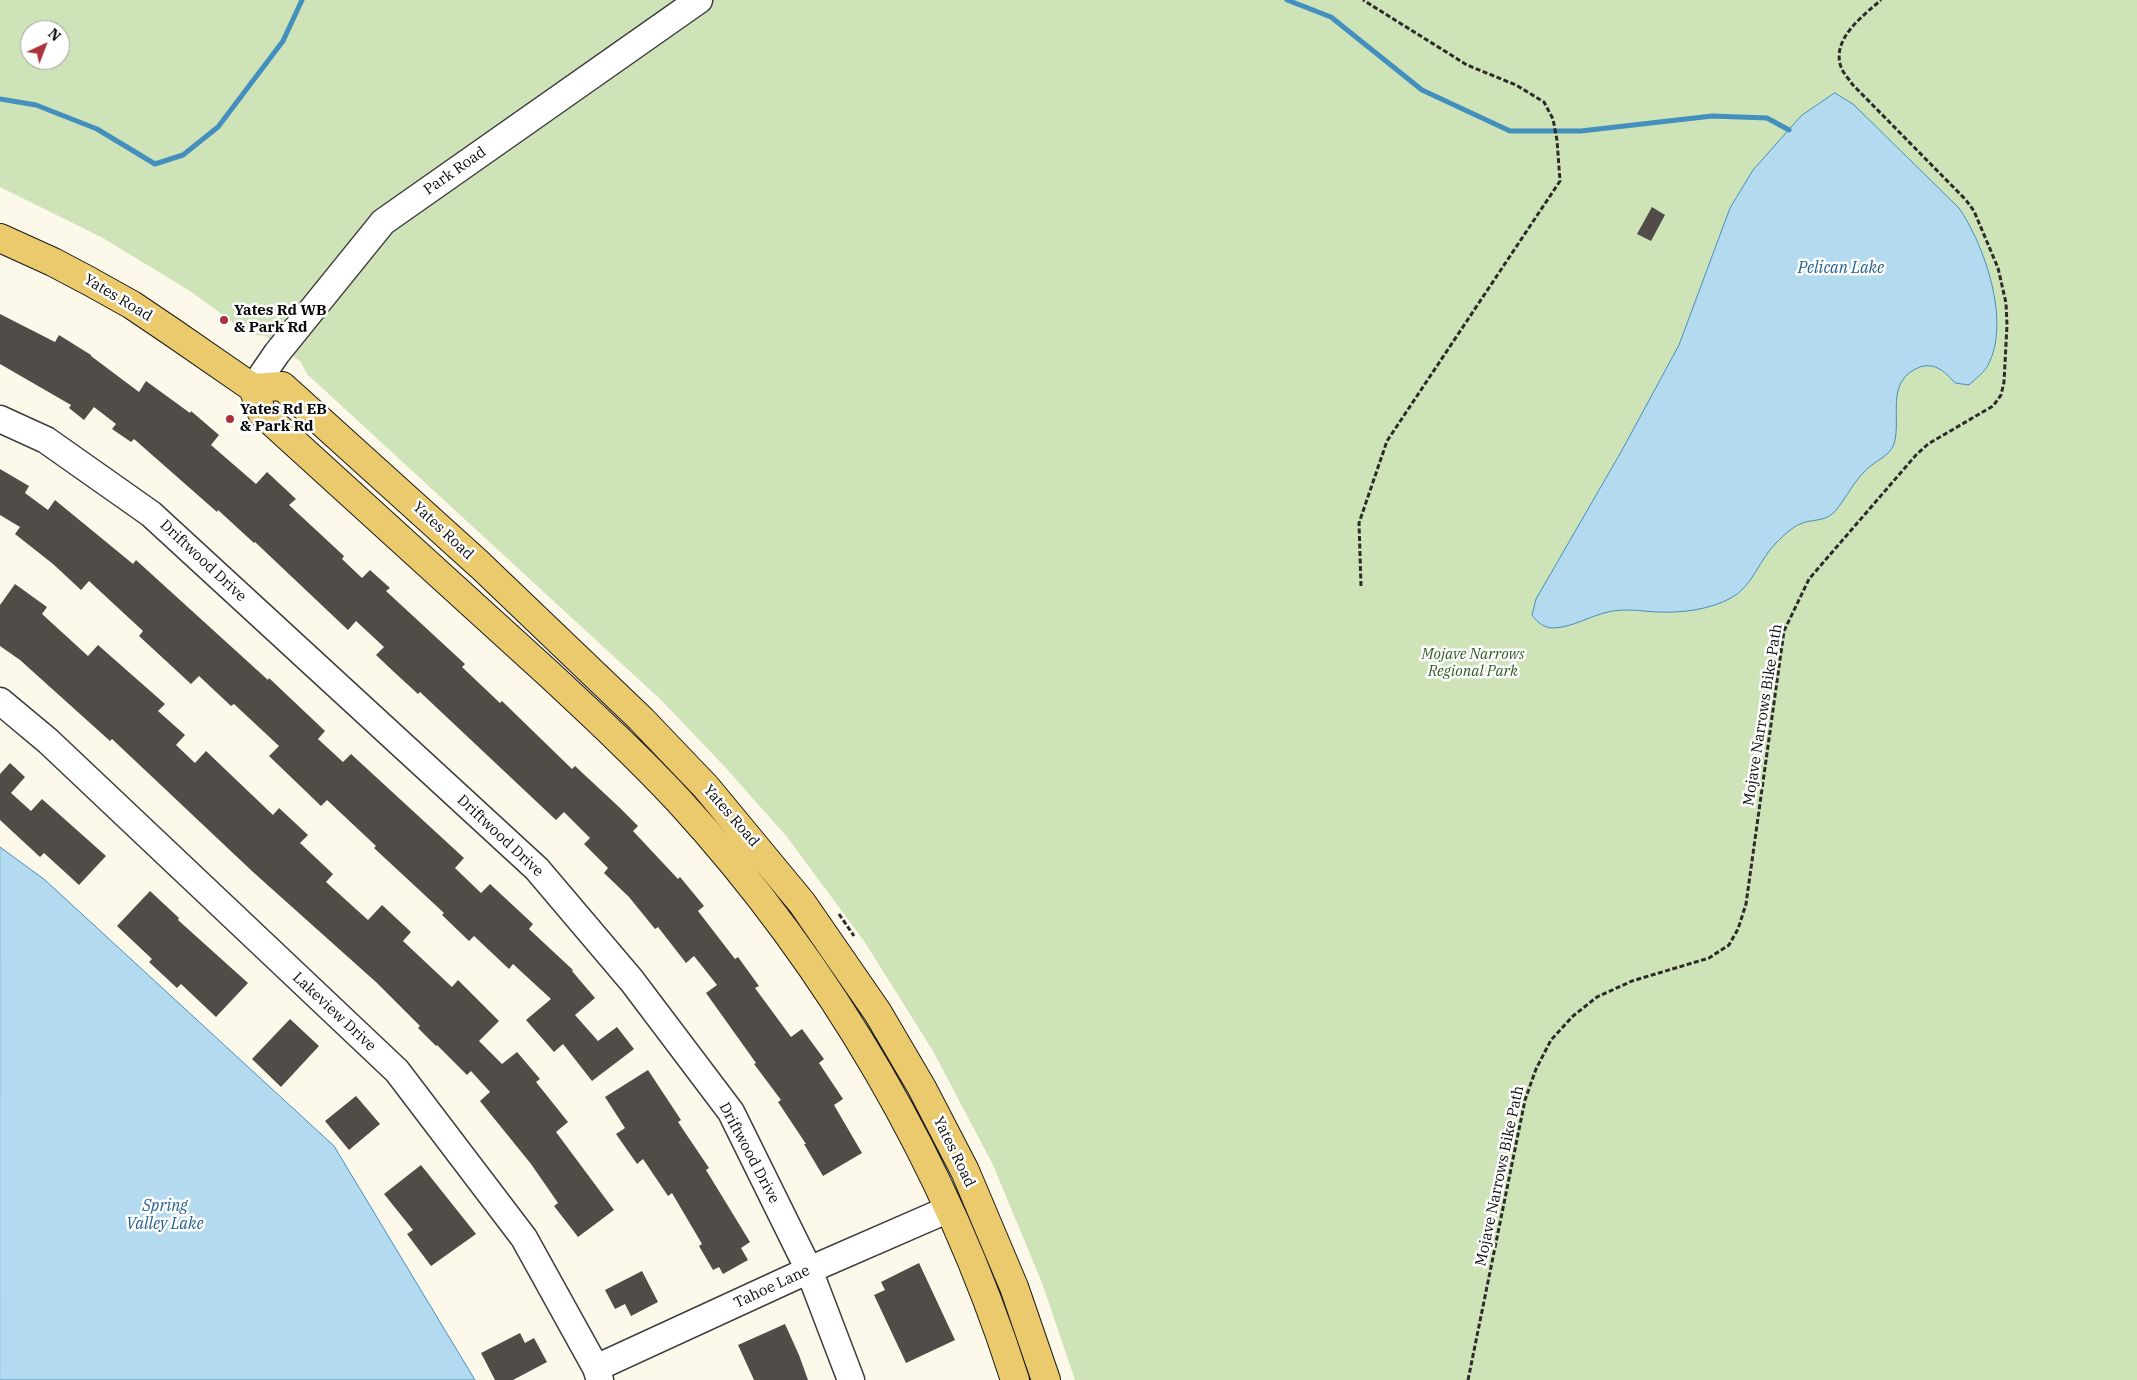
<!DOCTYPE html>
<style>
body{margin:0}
#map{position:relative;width:2137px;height:1380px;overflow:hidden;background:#fdf9ea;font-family:"IBM Plex Serif",serif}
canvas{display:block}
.north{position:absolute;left:20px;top:20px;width:50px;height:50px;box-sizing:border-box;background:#fff;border:1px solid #9d9d9d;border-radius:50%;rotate:43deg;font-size:14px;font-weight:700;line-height:20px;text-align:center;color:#0a0a0a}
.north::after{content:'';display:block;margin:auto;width:18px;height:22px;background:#ab323a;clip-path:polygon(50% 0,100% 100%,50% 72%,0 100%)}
</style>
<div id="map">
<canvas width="2137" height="1380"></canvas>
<div class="north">N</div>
</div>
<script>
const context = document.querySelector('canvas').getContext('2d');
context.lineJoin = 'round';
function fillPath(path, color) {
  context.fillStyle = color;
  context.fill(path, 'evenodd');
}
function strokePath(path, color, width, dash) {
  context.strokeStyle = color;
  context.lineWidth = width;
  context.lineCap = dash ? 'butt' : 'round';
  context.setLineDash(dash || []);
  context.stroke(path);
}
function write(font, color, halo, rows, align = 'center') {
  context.font = font + ' "IBM Plex Serif",serif';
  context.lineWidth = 5;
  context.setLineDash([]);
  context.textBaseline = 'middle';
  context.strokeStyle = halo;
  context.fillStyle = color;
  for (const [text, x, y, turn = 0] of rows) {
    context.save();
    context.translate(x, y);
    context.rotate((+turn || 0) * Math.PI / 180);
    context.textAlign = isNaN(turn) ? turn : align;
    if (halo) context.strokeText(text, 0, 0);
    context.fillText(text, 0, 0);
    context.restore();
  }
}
const green = new Path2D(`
 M0,0H2137V1380H1075L1042,1283L993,1165L933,1051L864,941L787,837L725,767L661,700L307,374L301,362L266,336L249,334L190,291L103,238L0,187ZM30,30H60V60H30Z`);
const water = new Path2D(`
 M1835,93L1853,104L1959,208C1985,246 2011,322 1988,365C1984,373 1975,379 1969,385L1955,383C1946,373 1936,362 1920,367C1884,381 1902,417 1894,444C1890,456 1875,461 1867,469C1855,480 1847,496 1837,509C1826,523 1814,518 1800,524C1792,527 1782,537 1776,543C1759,560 1753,586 1731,598C1709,610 1681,613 1657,612C1640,611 1625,608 1608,612C1590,616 1573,627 1554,628C1544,628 1538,623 1532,615L1536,599L1621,452L1679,345L1730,208L1753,170L1801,116Z
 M0,847L45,880L334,1146L475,1380H0Z`);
const stream = new Path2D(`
 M1287,0L1331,17L1422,90L1510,131H1581L1712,116L1767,118L1789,130
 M0,99L36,105L97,129L155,164L183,155L218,127L283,41L302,0`);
const building = new Path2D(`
 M1652,207L1665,215L1651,241L1637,234Z
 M0,314L55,342L59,335L91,355V356L139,392L146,381L190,413L191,411L219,435L211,445L256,484L267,472L296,499L289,505L344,556L342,559L362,578L370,570L390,588L386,591L465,664L462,667L500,703L502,701L572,769L575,766L619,807L638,826L633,831L678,879L680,877L704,906L698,911L735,959L738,957L759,986L755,988L791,1037L802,1029L824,1059L819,1063L843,1099L834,1105L862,1153L823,1176L804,1144H806L778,1102L781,1100L754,1064L756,1063L706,993L717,985L694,956L686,963L658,927L655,929L629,897L604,873L608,868L584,844L590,838L564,812L556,820L420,692L418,694L394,672L376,655L384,647L356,621L348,630L255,542L254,543L218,510L217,512L134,439L131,442L112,429L116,424L94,407L84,420L69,408L71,405L0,364Z
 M0,469L29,486L25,493L48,510L55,500L133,564L136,560L268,680L269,678L325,731L318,739L343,762L351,754L464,858L455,868L481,893L490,884L533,924L529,929L573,970L572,971L595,998L575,1015L598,1041L617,1027L634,1049L592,1081L563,1044L554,1052L526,1020L551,999L513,964L509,969L474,936L469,941L442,915L444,913L374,848L376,846L327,800L321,806L269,756L279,746L234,704L231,706L199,676L191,684L139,636L143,631L89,581L81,590L53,564L15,534L20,527L0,515Z
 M15,584L47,607L42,614L88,656L98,645L165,704L158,711L185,735L176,745L195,763L206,751L273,815L279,808L308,835L300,843L333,874L326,882L368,920L382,905L411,932L403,941L452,987L458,980L499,1021L479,1041L502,1064L517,1052L540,1079L536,1082L568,1122L556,1132L614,1210L578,1237L554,1206L558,1203L531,1164L480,1101L490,1092L471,1071L467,1075L437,1045L436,1046L418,1028L420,1026L377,983L253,872L112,739L110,741L20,660L0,646V605Z
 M10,763L25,777L11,793L31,811L42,799L106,856L79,885L44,853L40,857L0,820V774Z
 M150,891L179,918L178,920L248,983L216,1017L181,984L177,988L149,962L152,959L117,926Z
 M290,1019L319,1046L281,1087L252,1059Z
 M648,1070L681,1120L678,1122L709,1168L706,1170L750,1242L741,1248L748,1260L723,1274L719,1267L713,1270L699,1246L702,1244L672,1193L668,1196L643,1159L637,1164L616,1134L625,1128L605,1097Z
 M356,1096L380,1124L349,1150L325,1121Z
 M421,1165L476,1234L431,1266L407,1234L413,1230L384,1194Z
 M919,1263L955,1340L906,1363L874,1295L885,1290L881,1282Z
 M642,1271L658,1302L631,1316L625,1304L615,1309L605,1290Z
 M785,1324L799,1355L808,1380H754L738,1345Z
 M520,1333L525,1343L534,1338L547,1362L513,1380H495L481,1353Z`);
const path = new Path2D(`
 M1361,586L1359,523L1387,441L1560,181L1557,140L1553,119L1544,102L1516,85L1467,65L1363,0
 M839,914L854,936
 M1468,1380L1525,1100L1536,1069L1551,1040L1573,1016L1597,997L1632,981L1709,958L1729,945L1738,929L1746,904L1784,631L1809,579L1916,455L1928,444L1993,406L2001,395L2004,382L2007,325L2006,303L1998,268L1974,211L1966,200L1852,84C1849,79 1843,73 1841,67C1831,39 1863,16 1881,0`);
const minor = new Path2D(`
 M253,388L277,353L383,222L699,0
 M0,419L46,440L151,514L537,869L632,981L731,1112L809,1270L851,1380
 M0,701L48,741L397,1071L524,1238L596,1368L600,1380
 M596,1368L809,1270L949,1209`);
const major = new Path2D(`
 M0,238L53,262L89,281L132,305L172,332L253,388L262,413L550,675C594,716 638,757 679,801C831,967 947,1166 1015,1380
 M253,388L282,386L480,565L641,719L706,787L802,903L878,1013L922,1088L965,1171L1014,1287L1046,1380`);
const markers = [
 [224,320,5,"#ab323a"],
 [230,419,5,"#ab323a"]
];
const streetNames = [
 ["Park Road",455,171,-35],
 ["Yates Road",118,298,31],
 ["Yates Road",443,531,43],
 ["Driftwood Drive",203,561,43],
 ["Mojave Narrows Bike Path",1763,715,-81],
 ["Yates Road",731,816,49],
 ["Driftwood Drive",500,836,43],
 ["Lakeview Drive",334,1012,43],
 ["Yates Road",954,1152,64],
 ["Driftwood Drive",749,1153,62],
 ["Mojave Narrows Bike Path",1500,1176,-78],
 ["Tahoe Lane",772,1287,-25]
];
const poiNames = [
 ["Yates Rd WB",234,311],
 ["& Park Rd",234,328],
 ["Yates Rd EB",240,410],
 ["& Park Rd",240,427]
];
const parkNames = [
 ["Mojave Narrows",1473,655],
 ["Regional Park",1473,672]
];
const waterNames = [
 ["Pelican Lake",1841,268],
 ["Spring",165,1206],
 ["Valley Lake",165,1224]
];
fillPath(green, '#cfe3b8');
fillPath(water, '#b4daef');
strokePath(water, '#438fbe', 1);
strokePath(stream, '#438fbe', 5);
fillPath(building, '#524c48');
strokePath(minor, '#3d3d3d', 29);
strokePath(major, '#1b1b1b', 30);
strokePath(path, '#2c2c2c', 3, [5, 2.5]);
strokePath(minor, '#fff', 26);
strokePath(major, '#eaca6d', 28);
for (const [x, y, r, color] of markers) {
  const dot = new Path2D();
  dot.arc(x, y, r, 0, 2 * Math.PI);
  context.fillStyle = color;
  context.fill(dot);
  strokePath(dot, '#fff', 2);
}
write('15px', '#0a0a0a', '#fff', streetNames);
write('bold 15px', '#0a0a0a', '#fff', poiNames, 'left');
write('italic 15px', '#2f5a23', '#fff', parkNames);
write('italic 16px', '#22608e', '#fff', waterNames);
</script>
